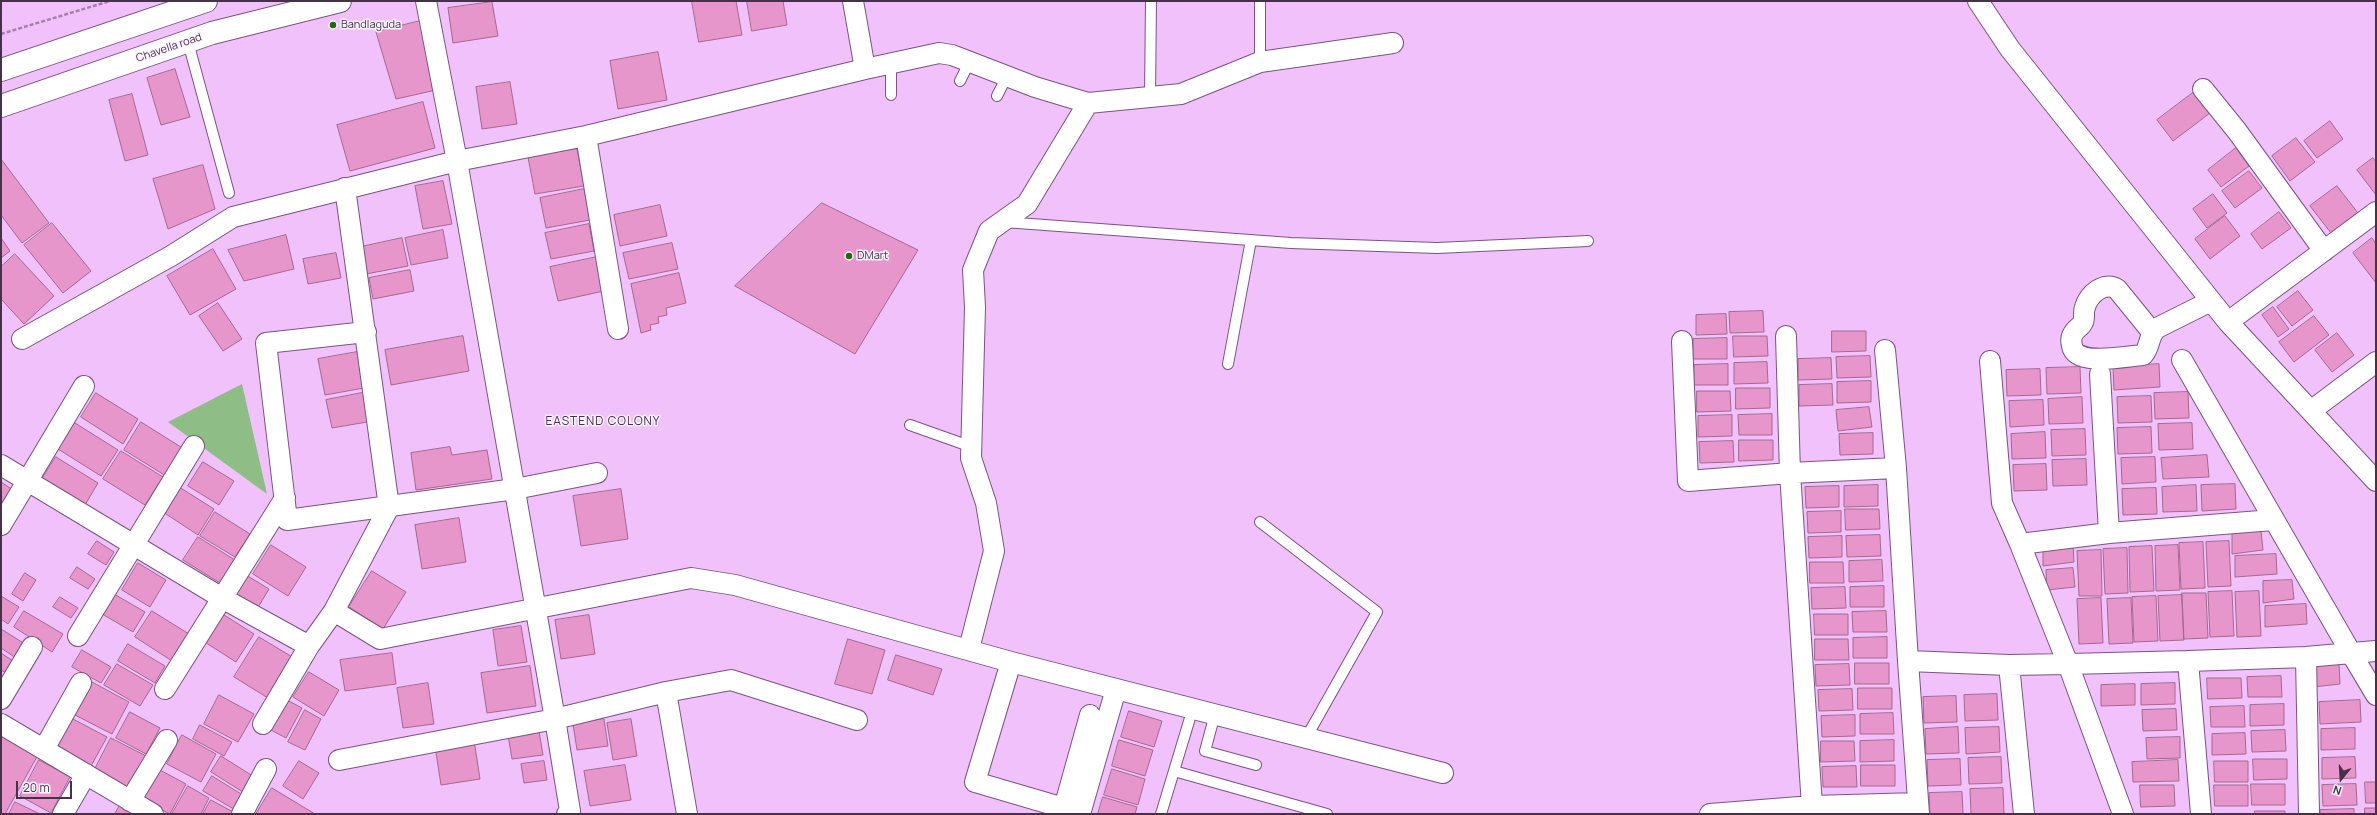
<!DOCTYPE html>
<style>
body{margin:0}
#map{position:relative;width:2377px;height:815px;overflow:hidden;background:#f1c1fb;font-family:Manrope,sans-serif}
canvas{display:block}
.frame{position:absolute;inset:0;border:2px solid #453249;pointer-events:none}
.north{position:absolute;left:2321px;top:759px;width:40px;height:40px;-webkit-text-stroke:3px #fcf2fe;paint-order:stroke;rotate:198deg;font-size:11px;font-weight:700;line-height:16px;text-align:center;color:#453249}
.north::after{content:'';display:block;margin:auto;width:14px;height:18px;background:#453249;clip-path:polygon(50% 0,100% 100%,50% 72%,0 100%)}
.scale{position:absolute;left:16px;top:781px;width:56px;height:18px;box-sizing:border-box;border:2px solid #453249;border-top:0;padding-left:5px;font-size:12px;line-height:14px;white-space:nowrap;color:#453249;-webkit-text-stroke:3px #fcf2fe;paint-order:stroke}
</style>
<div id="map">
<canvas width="2377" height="815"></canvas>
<div class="frame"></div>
<div class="north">N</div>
<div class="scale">20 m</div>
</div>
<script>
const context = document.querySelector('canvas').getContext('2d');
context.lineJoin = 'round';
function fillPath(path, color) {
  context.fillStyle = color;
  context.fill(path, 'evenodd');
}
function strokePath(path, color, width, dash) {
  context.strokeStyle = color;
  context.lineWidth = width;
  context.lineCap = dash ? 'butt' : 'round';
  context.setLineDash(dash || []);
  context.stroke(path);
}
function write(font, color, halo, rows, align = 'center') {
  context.font = font + ' Manrope,sans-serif';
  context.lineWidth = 3;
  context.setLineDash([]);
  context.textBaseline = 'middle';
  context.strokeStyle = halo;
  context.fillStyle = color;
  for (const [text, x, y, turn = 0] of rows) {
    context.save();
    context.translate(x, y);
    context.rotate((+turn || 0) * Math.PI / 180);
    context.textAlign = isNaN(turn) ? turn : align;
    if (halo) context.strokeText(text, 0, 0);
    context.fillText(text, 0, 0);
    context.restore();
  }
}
const green = new Path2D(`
 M242,384L267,494L168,422Z`);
const building = new Path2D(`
 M692,1H736L742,35L699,42Z
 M747,1H783L787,25L752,31Z
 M492,2L498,36L453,43L448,8Z
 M420,21L436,90L396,99L376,32Z
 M658,52L667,100L618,109L610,61Z
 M175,69L190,117L161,125L147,78Z
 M510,82L517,124L482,129L476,87Z
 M2194,92L2210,113L2173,141L2157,120Z
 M132,94L148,155L125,161L109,100Z
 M423,102L435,148L350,171L337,125Z
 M2330,121L2343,139L2317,158L2304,141Z
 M2296,138L2315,162L2290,181L2272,156Z
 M2236,148L2249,166L2221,187L2208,170Z
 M577,149L584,186L535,194L528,157Z
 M2373,158L2376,162V195L2357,170Z
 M1,159L49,223L22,243L1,215Z
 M203,165L215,209L168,229L153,179Z
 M2249,171L2262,188L2235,208L2222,191Z
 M443,181L452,224L423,229L415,186Z
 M2337,186L2358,213L2331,233L2310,206Z
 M584,189L590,220L546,228L540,198Z
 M2213,194L2227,213L2207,228L2193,209Z
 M822,203L918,250L855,354L735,286Z
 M660,205L667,236L620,246L614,215Z
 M2279,212L2291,228L2262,249L2251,234Z
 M2225,216L2240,236L2210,259L2195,239Z
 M52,223L91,271L63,293L24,245Z
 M589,224L594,251L551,259L545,233Z
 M443,230L448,258L411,265L405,238Z
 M286,235L294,269L244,281L228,250Z
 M1,238L10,251L1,258Z
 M402,238L408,266L366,274L361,247Z
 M2372,238L2376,244V283L2353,253Z
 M672,243L678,269L629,279L623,253Z
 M213,249L236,289L190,315L167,276Z
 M336,253L341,278L308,284L303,259Z
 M15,254L54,296L24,324L1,299V267Z
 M597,257L604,291L558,301L550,267Z
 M410,270L414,291L373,299L369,278Z
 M679,273L686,303L666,308L667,315L658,317L659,323L650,325L651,330L641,333L631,284Z
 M2298,291L2313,310L2292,326L2277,307Z
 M218,303L242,339L223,351L199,316Z
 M2273,307L2289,329L2278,337L2262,315Z
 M1763,311L1764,332L1730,333L1729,312Z
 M1726,314L1727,334L1696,335V315Z
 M2314,316L2329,335L2294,362L2279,342Z
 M1832,331H1866V351L1832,352Z
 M2337,333L2354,355L2332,372L2315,350Z
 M463,336L469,371L391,385L385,350Z
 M1733,336H1767L1768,356L1734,357Z
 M1727,338V359H1693V339Z
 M357,352L364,388L325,395L318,359Z
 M1870,356L1871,377L1837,378L1836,357Z
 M1831,358L1832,379L1798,380V359Z
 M1767,362L1768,383L1734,384V363Z
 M1728,364V385H1694V365Z
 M2159,364L2160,387L2114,390L2113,367Z
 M2080,367L2081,393L2047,394L2046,368Z
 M2040,369L2041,395L2007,396L2006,370Z
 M1871,381V402L1837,403V382Z
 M1832,384L1833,405L1799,406V385Z
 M1736,388H1770V408L1736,409Z
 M1697,391H1730L1731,411L1697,412Z
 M367,392L373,421L332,428L326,400Z
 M2188,392L2189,418L2155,419L2154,393Z
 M96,393L138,419L123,444L81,417Z
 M2151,396L2152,422L2118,423L2117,397Z
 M2082,397L2083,423L2049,424L2048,399Z
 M2043,400L2044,425L2010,427L2009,401Z
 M1869,407L1872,427L1838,431L1836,410Z
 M1772,414V435H1739L1738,415Z
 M1732,415V436L1698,437V416Z
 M141,422L184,449L166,476L124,450Z
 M75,423L118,450L101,476L58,449Z
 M2192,423L2193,449L2159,450L2158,424Z
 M2151,427L2152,453L2118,454L2117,428Z
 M2085,429L2086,455L2052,456L2051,430Z
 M2045,432L2046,458L2012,459L2011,434Z
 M1873,433V454L1840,455L1839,434Z
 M1739,440H1773V460L1739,461Z
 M1733,441L1734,462L1700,463L1699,442Z
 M450,447L452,455L487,450L492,479L416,490L411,453Z
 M121,451L163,477L145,505L103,479Z
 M2207,455L2209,477L2163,479L2161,458Z
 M56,457L98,483L85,505L42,479Z
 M2155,457L2156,482L2122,484L2121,458Z
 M2086,459L2087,485L2053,486L2052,460Z
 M203,462L234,481L219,505L188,486Z
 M2046,464L2047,490L2014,491L2013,465Z
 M1,482L13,490L1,509Z
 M2235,484L2236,509L2202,511L2201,485Z
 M1878,485V506L1844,507V486Z
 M2196,485L2197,511L2163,512L2162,487Z
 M1839,486V507L1806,508L1805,487Z
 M179,487L214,509L198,535L163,512Z
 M2156,488L2157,514L2123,515L2122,489Z
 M621,489L628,539L581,546L573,496Z
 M1845,509H1879L1880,529L1846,530Z
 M1841,511V532L1808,533L1807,512Z
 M215,512L250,534L235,557L200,536Z
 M459,518L466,562L422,569L415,525Z
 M2261,531L2263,550L2232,554V532Z
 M1880,535L1881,556L1847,557L1846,536Z
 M1842,536V557L1809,558L1808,537Z
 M198,537L235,560L220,583L183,560Z
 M97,541L114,552L106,565L88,554Z
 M2229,541L2231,586L2208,587L2206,542Z
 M2203,542L2205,588L2181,589L2179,543Z
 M2073,543L2074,562L2043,566V546Z
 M271,545L306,567L288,596L253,574Z
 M2178,545L2180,590L2156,591L2155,546Z
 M2152,546L2154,591L2130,592L2129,547Z
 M2127,548L2128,593L2105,594L2103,549Z
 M2101,550L2102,596H2079L2077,551Z
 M2276,554L2277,574L2235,577V556Z
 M1882,560L1883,581L1849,582V561Z
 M1810,562H1843L1844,583H1810Z
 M138,563L166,580L150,607L122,590Z
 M77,567L95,579L88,589L70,578Z
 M2073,568L2075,587L2047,590L2046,570Z
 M372,571L406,592L383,629L349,607Z
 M25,573L36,580L23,601L12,594Z
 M246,575L269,589L257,609L234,594Z
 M2292,580L2294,599L2263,603V581Z
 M1884,586V607H1850V587Z
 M1845,587L1846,608L1812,609L1811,588Z
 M2232,591L2234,636L2210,637L2208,592Z
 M2259,591L2261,636L2237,637L2235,592Z
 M2182,593H2206L2208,638L2184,639Z
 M114,594L145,612L133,632L102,614Z
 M2182,595L2184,640L2160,641L2158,596Z
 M1,596L19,607L8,624L1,619Z
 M2156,596L2158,641L2134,642L2132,597Z
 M60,597L78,608L71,618L53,607Z
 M2101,598L2103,643L2079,644L2077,599Z
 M2131,598L2133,643L2109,644L2107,599Z
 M2306,604L2307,624L2265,627V606Z
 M24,611L63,634L52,652L14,627Z
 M152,611L189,634L172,661L135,637Z
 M1886,611L1887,632H1853L1852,612Z
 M221,613L254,634L236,662L203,641Z
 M1814,614H1848V635H1815Z
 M589,615L595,654L561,659L555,620Z
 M521,626L527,662L498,666L493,630Z
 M1,629L25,644L16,658L1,648Z
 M259,637L294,658L268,698L234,677Z
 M1887,637V658H1853V638Z
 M848,639L885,650L872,694L835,684Z
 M1815,639H1848L1849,660H1815Z
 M128,644L165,666L155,683L118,661Z
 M82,650L111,667L101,683L72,667Z
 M1,653L13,661L6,673L1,670Z
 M392,653L396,684L345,691L340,660Z
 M896,655L942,669L933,695L888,680Z
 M1855,663H1889V684H1855Z
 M2339,663L2340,684L2313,687L2314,665Z
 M117,664L153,685L140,706L104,685Z
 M1849,664L1850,685L1816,686L1815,665Z
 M530,666L536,706L487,713L481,673Z
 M309,672L339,690L324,716L293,697Z
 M2281,676L2282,697H2248L2247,677Z
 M2207,678H2241L2242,698L2208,699Z
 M92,682L129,702L112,734L75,715Z
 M428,683L434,724L403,728L397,688Z
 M2175,683V704L2141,705V684Z
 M2135,684V705L2101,706V685Z
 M1858,688H1892V709H1858Z
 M1852,689L1853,710L1819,711L1818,690Z
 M1997,694L1998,720L1965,721L1964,695Z
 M219,695L254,714L238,742L204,724Z
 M1956,696L1957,722L1924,723L1923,697Z
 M285,699L302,708L286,738L269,729Z
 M2360,700L2361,722L2320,724L2319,702Z
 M2284,704V725L2250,726V705Z
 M2244,706L2245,727H2211L2210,707Z
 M2176,709L2177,730L2143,731L2142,710Z
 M305,710L321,719L305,750L288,742Z
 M1129,711L1162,721L1154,747L1121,737Z
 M130,712L160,728L146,754L116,738Z
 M1893,713L1894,734H1860V714Z
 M1855,715V736L1822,737L1821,716Z
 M71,718L107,737L91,766L56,747Z
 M604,719L608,746L577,750L573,724Z
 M631,719L637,756L613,760L607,723Z
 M200,725L232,742L224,756L193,739Z
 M1958,727L1959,753L1926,754L1925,729Z
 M1999,727L2000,752L1966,754L1965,728Z
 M2355,728V749L2321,750V729Z
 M2285,730L2286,751L2252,752L2251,731Z
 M539,731L543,755L512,759L508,735Z
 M2245,733L2246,754L2212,755V734Z
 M182,735L216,754L201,782L167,764Z
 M3,736L38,755L5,814H1V740Z
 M2180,737V758L2147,759L2146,738Z
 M111,738L148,757L130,790L94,771Z
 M474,740L480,779L441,785L435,746Z
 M1119,740L1153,750L1145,776L1112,766Z
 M1894,740V761L1860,762V741Z
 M1821,741H1854L1855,761L1821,762Z
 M221,756L256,778L246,794L211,772Z
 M2001,757L2002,783L1969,784L1968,758Z
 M2355,757L2356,778L2322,779V758Z
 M1960,759L1961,785L1928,786L1927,760Z
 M2253,759H2287V779L2254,780Z
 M39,760L70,777L51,813L20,796Z
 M2178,760L2179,781L2133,782L2132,762Z
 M299,761L319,773L303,799L283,786Z
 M544,761L547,780L524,783L521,764Z
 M2214,761H2248V782H2215Z
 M625,765L631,800L590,806L584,771Z
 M1861,765H1895V786H1861Z
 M1856,766L1857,787H1823L1822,767Z
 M1112,769L1145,779L1138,805L1104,795Z
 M160,770L186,784L170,814L143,800Z
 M212,776L246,797L237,811L203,791Z
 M2365,782H2376V803H2366Z
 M2251,784H2285V805H2252Z
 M2356,784L2357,805L2323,806L2322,785Z
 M2140,785H2174L2175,806L2141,807Z
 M2214,785H2248V806H2215Z
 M188,786L209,798L201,814H172Z
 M272,788L315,814H256Z
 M2003,788L2004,814H1971L1970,789Z
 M1962,792L1963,814H1930L1929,793Z
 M1103,797L1137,807L1135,814H1098Z
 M211,800L235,813L234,814H203Z
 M15,802L40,814H9Z
 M120,805L137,814H115Z
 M2365,808H2376V814H2365Z
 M2354,809V814H2320V810Z
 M2255,811H2285V814H2255Z`);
const path = new Path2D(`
 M1,34L110,1`);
const service = new Path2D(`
 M1260,1V62
 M188,42L229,193
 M960,81L970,61
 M891,95V64
 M997,96L1007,76
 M1150,97L1151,1
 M1004,222L1291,243L1437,248L1588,241
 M1228,364L1251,240
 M910,425L972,447
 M1260,522L1377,612L1306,738
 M1215,714L1205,751L1256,765
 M1174,771L1327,814
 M1161,814L1193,708`);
const minor = new Path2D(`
 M426,1L457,161L555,719L570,811L567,814
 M1978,1L2010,49L2228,322L2376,481
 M865,69L939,53L952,55L1035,87L1088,103L1181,94L1260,62L1393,43
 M2203,89L2237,131L2324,251
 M586,136L618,329
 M2228,322L2376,212
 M366,332L266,343L287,520L515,489L597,473
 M2152,332L2117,289C2104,281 2089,294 2085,307C2083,312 2085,318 2083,322C2081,327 2075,329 2073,334C2071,337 2071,342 2072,346C2076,367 2127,356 2143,355C2151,346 2148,335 2157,328L2211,301
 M1786,336L1790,473L1812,806L1918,803
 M22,339L171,256L233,217L457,161L586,136L865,69L853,1
 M1682,341L1688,481L1790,473L1896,468L1908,661
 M1885,350L1896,468
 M2182,360L2351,653L2306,657L2309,814
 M1990,361L2002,503L2020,544
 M2100,374L2109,533
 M2312,410L2376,362
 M1,465L222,598L309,646
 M1,525L84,386
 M334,611L380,639L691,578L735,585L1011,662L1443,773
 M78,636L194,446
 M969,649L994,551L986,503L971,458L975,307L973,270L989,231L1027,204L1088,103
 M2376,651L2351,653L2376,695
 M1011,662L975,782L1064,808L1090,715
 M2009,665L2024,814
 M165,689L285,498
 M666,692L687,814
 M1,699L32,647
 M1,724L153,814
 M263,724L309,646L334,611L389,507L345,188
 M44,749L81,683
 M339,760L555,719L666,692L731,680L857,720
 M130,801L167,740
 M63,814L86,774
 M242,814L266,769
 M1080,814L1116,689
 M1710,814L1812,806V814
 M1919,814L1908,661L2009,665L2068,664L2020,544L2109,533L2273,520
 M2123,814L2068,664L2188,661
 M2201,814L2188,661L2306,657`);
const trunk = new Path2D(`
 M1,70L206,1
 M1,106L212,33L340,1`);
const markers = [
 [333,25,4,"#1e6b0b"],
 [849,256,4,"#1e6b0b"]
];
const poiNames = [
 ["Bandlaguda",341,25],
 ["DMart",857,256]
];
const streetNames = [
 ["Chavella road",169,48,-19]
];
const neighbourhoodNames = [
 ["EASTEND COLONY",603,422]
];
fillPath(green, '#8ebd85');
fillPath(building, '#e796cb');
strokePath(building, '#a46890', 1);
strokePath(service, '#7d5285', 12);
strokePath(minor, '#7d5285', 22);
strokePath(trunk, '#7d5285', 24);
strokePath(path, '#a280aa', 2.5, [4, 2]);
strokePath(service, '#fff', 10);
strokePath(minor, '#fff', 20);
strokePath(trunk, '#fff', 22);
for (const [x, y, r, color] of markers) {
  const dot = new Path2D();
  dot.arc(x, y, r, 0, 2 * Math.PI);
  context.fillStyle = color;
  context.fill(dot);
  strokePath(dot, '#fcf2fe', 1.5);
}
write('11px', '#453249', '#fcf2fe', poiNames, 'left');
write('11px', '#453249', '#fcf2fe', streetNames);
context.letterSpacing = '1px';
write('12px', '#453249', '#fcf2fe', neighbourhoodNames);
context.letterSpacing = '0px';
</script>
